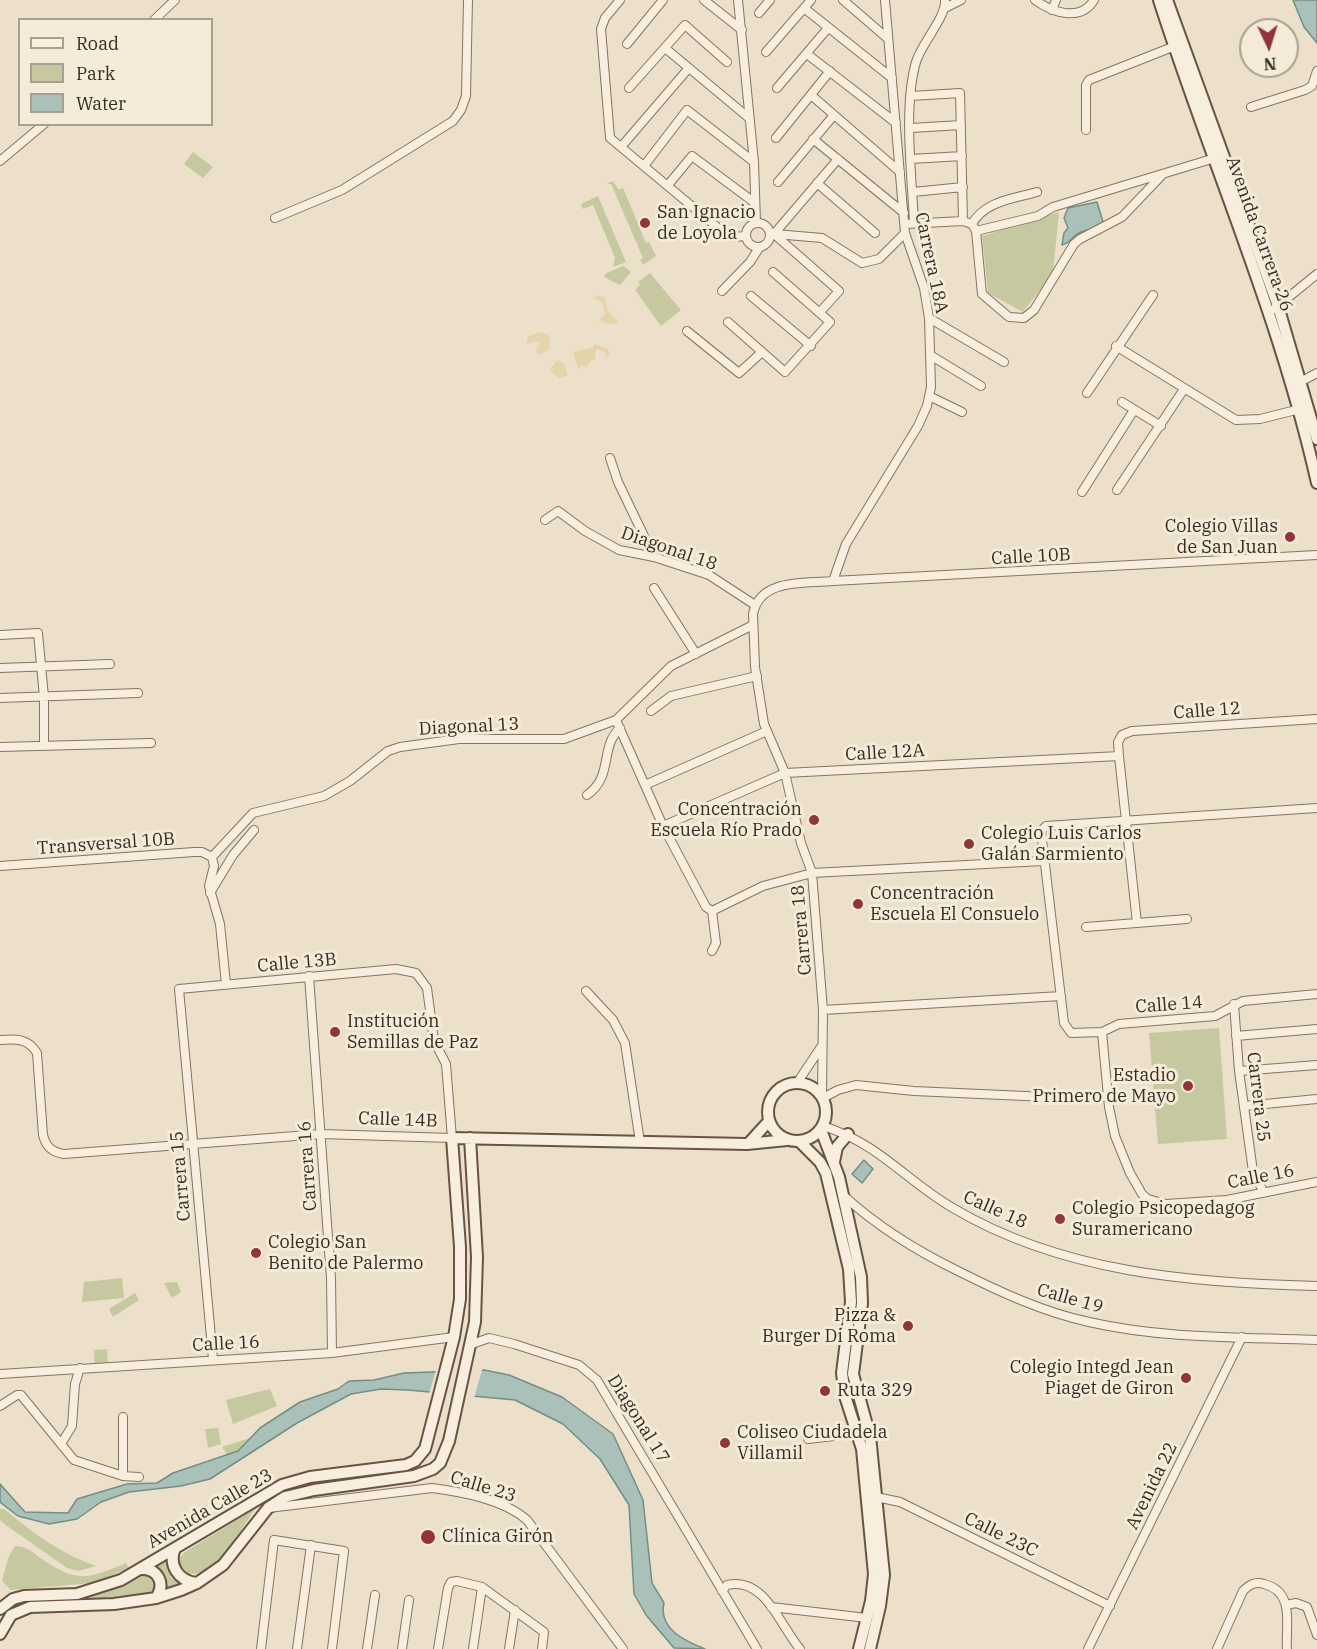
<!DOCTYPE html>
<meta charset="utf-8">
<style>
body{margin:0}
#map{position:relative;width:1317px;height:1649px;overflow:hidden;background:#ece0ca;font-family:"IBM Plex Serif",serif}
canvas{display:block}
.legend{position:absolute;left:18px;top:18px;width:195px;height:108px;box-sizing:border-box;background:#f4ebd9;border:2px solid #a99f90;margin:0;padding:8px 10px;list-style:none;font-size:18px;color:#392c22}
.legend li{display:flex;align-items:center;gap:12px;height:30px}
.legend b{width:30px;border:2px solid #a99f90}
.north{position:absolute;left:1239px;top:18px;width:60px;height:60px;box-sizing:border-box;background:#f4ebd9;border:2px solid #a99f90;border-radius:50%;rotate:176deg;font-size:16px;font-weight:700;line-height:24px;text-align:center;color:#392c22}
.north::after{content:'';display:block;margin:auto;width:21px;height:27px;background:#913539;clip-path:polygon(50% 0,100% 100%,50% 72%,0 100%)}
</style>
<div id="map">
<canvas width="1317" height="1649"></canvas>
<ul class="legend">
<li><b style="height:8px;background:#f7eedd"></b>Road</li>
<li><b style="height:16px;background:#c6c99f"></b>Park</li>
<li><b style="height:16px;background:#aac1b9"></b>Water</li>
</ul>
<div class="north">N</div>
</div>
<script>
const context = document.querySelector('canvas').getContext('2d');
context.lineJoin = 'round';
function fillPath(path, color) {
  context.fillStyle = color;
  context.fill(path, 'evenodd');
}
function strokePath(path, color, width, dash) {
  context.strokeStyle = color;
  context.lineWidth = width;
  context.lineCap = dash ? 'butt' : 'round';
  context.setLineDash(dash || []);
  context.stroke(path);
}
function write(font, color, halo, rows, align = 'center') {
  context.font = font + ' "IBM Plex Serif",serif';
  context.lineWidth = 6;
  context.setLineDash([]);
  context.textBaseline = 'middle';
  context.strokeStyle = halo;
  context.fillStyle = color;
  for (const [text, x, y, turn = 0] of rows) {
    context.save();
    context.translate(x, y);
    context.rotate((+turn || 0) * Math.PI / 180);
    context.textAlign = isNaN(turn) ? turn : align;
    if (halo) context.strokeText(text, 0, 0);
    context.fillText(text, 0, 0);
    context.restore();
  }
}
const green = new Path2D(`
 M193,152L213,167L203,178L184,164Z
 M613,181L619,190L623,188L646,243L649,242L656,256L643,265L640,260L643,258L611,184H606Z
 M598,196L626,262L613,267L615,258L593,205L583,209L581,204Z
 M1059,212L1053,273L1023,312L988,293L982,236Z
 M624,266L631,272L620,285L604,277L606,273Z
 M650,273L681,310L661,326L635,290L640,285L638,282Z
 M1219,1028L1227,1139L1158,1144L1149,1033Z
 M122,1278L124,1298L82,1302L84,1282Z
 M177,1282L181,1292L172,1298L164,1283Z
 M135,1293L139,1300L113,1317L109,1309Z
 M107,1349L108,1367H95L94,1350Z
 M270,1389L277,1406L233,1424L226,1400Z
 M218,1428L221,1444L208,1448L205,1429Z
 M253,1437L231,1461L222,1447Z
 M0,1509H4C33,1533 61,1554 96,1566L79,1571L67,1568L7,1526L0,1520Z
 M255,1509C242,1528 225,1558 206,1571C199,1575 190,1574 183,1572L178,1560L185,1552Z
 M15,1546C26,1546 30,1550 39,1557C77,1583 85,1580 126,1563L129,1568L93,1583L11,1590L2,1581L8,1558Z
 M169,1557L171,1578L184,1585L164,1592L166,1580L153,1566Z
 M142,1574L151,1576L156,1581L155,1593L96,1602L65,1601L103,1592Z`);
const sand = new Path2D(`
 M597,295L604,297L608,311L619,323L611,324L599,321L605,314L602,301L593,298Z
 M542,332L550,336L549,349L539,355L536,351L540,343L537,341L526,344L528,336Z
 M595,344L608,349L610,356H606L605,352L596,348L595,360H591L587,368L582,366L578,369L573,352L592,348Z
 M558,360L564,363L568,375L559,379L549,369Z`);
const water = new Path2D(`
 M1293,0H1317V43L1304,27Z
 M1097,202L1104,225C1095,230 1087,229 1079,233C1072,237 1070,243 1062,245L1064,233L1068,228L1064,218L1068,208Z
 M864,1160L873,1169L862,1183L852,1174Z
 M484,1370L509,1375L562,1397L613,1434L643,1500L652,1583L664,1603C658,1629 685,1641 705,1649L674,1648L646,1615L634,1594L629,1505L600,1459L563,1424L515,1400L408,1390L381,1389L351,1394L297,1423L210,1479L181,1486L129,1492L101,1502L77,1519L49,1524L18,1516L0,1502V1484L25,1512L68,1513L77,1499L127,1484L157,1483L173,1473L238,1451L260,1428L300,1402L338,1389L349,1381L374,1380L404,1373Z`);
const pier = new Path2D(`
 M483,1367L474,1398L429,1394L436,1370Z`);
const street = new Path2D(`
 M620,0L605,18L601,29L610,138L723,232L731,237L746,236
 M704,0L742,30
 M738,0L754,162L756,223
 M843,0L887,38
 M1035,0C1053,13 1081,22 1094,0
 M804,8L892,78
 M945,8L961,0
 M1052,10L1056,0
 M759,13L770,0
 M154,20L175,0
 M627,44L663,0
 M665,48L749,118
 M766,52L811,0
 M807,54L896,123
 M629,88L685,25L727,62
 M777,88L828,28
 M811,95L900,172
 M911,96L960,93L963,221
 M1251,107L1305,90L1312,86L1317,71
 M911,128L961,125
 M1086,130V85L1089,80L1175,46
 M776,138L830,71
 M813,139L904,213
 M621,147L688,69
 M911,159L962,156
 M0,161L44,124
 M644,166L687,110L754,162
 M778,182L834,115
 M817,183L875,233
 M668,185L692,156L755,203
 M913,192L963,187
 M275,218L342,190L453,121L461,110L466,96L468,0
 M746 235a12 12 0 1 1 24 0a12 12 0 1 1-24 0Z
 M914,223C912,176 903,107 916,62C922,42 946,18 945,0
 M905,224L963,221L972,224L976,231L982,294L1009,317L1024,318L1034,310L1074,244L1080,239L1122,217L1163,174
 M972,224C985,201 1013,199 1037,192
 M976,231L1038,216L1053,207L1215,158
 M775,234L822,238L862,263L879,259L905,233
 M722,291L750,262L759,248
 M751,296L811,346
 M1274,309L1317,274
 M820,312L839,291L774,234L838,159
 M929,318L1004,362
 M728,322L785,372L830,322L773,272
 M687,331L739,373L762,352
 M1116,346L1236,420L1260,419L1300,409
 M930,355L981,386
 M1302,381L1317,373
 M1087,393L1153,295
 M929,396L962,412
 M1122,402L1161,426
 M610,458L618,482L654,557
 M1117,490L1184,389
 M1082,492L1134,410
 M545,520L558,511L585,531L619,550L654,557L709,575L755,605
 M833,581L846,544L918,426L927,406L931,387L929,318L924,288L905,233L885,0
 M654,588L696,654
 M0,635L38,633L44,697V745
 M0,668L110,664
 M0,698L138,693
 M651,711L671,696L757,676
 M616,720L663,826L706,907L712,911L716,943L712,951
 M0,747L151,743
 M645,785L767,731
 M587,795C614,776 599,748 620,728
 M1317,808L1046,826L1041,831L1064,1023L1071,1033L1102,1032L1119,1024L1215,1016L1243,1001L1317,994
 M663,826L785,773L1119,756
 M212,857L253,813L324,796L350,781L388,751L400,747L459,739H564L616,720L671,666L753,625
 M212,857L214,866L209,886L220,924L226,984
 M0,866L194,852H202L212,857
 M210,893L233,855L254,830
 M712,911L763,886L812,873L1043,861
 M1137,923L1119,756L1118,742L1122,735L1132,731L1317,719
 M1086,927L1187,919
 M309,976L331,1278L332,1353
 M586,991L613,1020L625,1043L640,1142
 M1234,1004L1239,1071L1251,1157L1253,1172L1263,1191
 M823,1010L1061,996
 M1102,1032L1109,1107L1115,1136L1130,1173L1142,1194L1148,1199L1166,1204L1227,1200L1317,1182
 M1236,1036L1317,1029
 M0,1040C16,1039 28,1038 37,1053L43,1135C46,1147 52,1152 64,1154L321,1134L452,1138L446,1064L434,1041L427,988L416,973L396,969L179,989L213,1359
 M1239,1071L1317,1065
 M797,1083L821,1047
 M822,1096L823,1010L812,873L801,843L785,773L764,724L755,667L753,614C760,578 804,584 833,581L1317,555
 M823,1098L838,1090L856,1085L914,1091L1047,1097L1108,1096
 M1244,1106L1317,1099
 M823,1126C880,1144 905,1180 953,1208C1062,1273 1193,1283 1317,1286
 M844,1196C878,1227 917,1251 958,1271C1000,1292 1043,1312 1089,1322C1163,1339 1242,1337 1317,1340
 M472,1344L489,1338L514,1344L579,1365L597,1380L757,1649
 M0,1374L332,1353L454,1337
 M0,1406L17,1395H21L74,1460L123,1476L139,1477
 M123,1417V1476
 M808,1439L859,1433
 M61,1444L72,1426L75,1384L80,1368
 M876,1497L900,1502L1110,1606
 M269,1508L432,1488C462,1492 503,1499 527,1520L623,1649
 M482,1587L544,1632L542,1649
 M722,1591L727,1585C765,1576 780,1626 800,1649
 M1286,1605L1296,1603L1307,1607L1317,1635
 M771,1607L867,1618
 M261,1649L274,1540L344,1551L332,1649
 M297,1649L311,1545
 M367,1649L375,1595
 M402,1649L409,1600
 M438,1649L448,1588L451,1582L457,1581L482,1587L473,1649
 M509,1649L515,1610
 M1088,1649L1242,1337
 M1217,1649L1243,1591C1249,1585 1255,1581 1264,1584C1296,1592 1285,1626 1287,1649`);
const secondary = new Path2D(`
 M1159,0C1211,163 1279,314 1317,483
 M1167,0L1278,306L1317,439
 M768 1112a29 29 0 1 1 58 0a29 29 0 1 1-58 0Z
 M821,1130L839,1177L861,1277L862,1303L853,1374L870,1436L884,1575L880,1606L870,1649
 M800,1142L820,1162L826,1173L849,1269L851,1302L842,1373L845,1396L862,1449L874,1574L871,1601L859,1649
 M748,1144L769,1121
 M834,1162L837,1147L848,1134
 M175,1548C168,1565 178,1581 197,1583
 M140,1569C158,1568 166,1583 156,1598
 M0,1609L13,1599L24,1596L77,1594L121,1580L282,1485L310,1477L406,1465L415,1461L425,1449L454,1337L460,1299V1247L452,1138L747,1144L787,1140
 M0,1634L11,1615L30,1607L114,1604L156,1598L181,1590L197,1583L223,1565L268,1508L285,1497L314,1490L414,1476L433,1469L440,1463L449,1441L475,1322L477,1257L470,1138`);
const markers = [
 [645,223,6,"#913539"],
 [1290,537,6,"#913539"],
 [814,820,6,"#913539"],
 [969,844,6,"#913539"],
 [858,904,6,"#913539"],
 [335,1032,6,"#913539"],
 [1188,1086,6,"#913539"],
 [1060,1219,6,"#913539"],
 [256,1253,6,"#913539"],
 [908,1326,6,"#913539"],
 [1186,1378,6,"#913539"],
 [825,1391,6,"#913539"],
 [725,1443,6,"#913539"],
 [428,1537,8,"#913539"]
];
const poiNames = [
 ["San Ignacio",657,213],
 ["de Loyola",657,234],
 ["Colegio Villas",1278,527,"right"],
 ["de San Juan",1278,548,"right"],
 ["Concentración",802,810,"right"],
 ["Escuela Río Prado",802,831,"right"],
 ["Colegio Luis Carlos",981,834],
 ["Galán Sarmiento",981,855],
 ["Concentración",870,894],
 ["Escuela El Consuelo",870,915],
 ["Institución",347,1022],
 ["Semillas de Paz",347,1043],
 ["Estadio",1176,1076,"right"],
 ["Primero de Mayo",1176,1097,"right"],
 ["Colegio Psicopedagog",1072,1209],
 ["Suramericano",1072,1230],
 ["Colegio San",268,1243],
 ["Benito de Palermo",268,1264],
 ["Pizza &",896,1316,"right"],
 ["Burger Di Roma",896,1337,"right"],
 ["Colegio Integd Jean",1174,1368,"right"],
 ["Piaget de Giron",1174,1389,"right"],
 ["Ruta 329",837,1391],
 ["Coliseo Ciudadela",737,1433],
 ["Villamil",737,1454],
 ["Clínica Girón",442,1537]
];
const streetNames = [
 ["Avenida Carrera 26",1259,234,70],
 ["Carrera 18A",931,263,78],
 ["Diagonal 18",669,549,19],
 ["Calle 10B",1031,557,-3],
 ["Calle 12",1207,711,-4],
 ["Diagonal 13",469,727,-3],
 ["Calle 12A",885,753,-3],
 ["Transversal 10B",106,844,-4],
 ["Carrera 18",802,930,-95],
 ["Calle 13B",297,963,-5],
 ["Calle 14",1169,1005,-4],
 ["Carrera 25",1258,1097,83],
 ["Calle 14B",398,1120,2],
 ["Carrera 16",308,1166,-94],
 ["Carrera 15",181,1176,-95],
 ["Calle 16",1261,1177,-11],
 ["Calle 18",995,1210,24],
 ["Calle 19",1070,1299,16],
 ["Calle 16",226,1344,-3],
 ["Diagonal 17",638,1419,58],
 ["Avenida 22",1152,1486,-64],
 ["Calle 23",483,1487,17],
 ["Avenida Calle 23",210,1509,-30],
 ["Calle 23C",1001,1535,26]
];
fillPath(green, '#c6c99f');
fillPath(sand, '#e5d3aa');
fillPath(water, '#aac1b9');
strokePath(water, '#718f86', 1.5);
fillPath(pier, '#ece0ca');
strokePath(street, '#877360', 10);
strokePath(secondary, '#695443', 14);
strokePath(street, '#f7eedd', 8);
strokePath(secondary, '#f7eedd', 10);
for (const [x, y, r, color] of markers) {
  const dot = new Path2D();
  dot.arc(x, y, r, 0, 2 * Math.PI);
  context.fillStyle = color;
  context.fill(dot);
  strokePath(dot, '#f4ebd9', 2);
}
write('18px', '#392c22', '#f4ebd9', poiNames, 'left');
write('18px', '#392c22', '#f4ebd9', streetNames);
</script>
